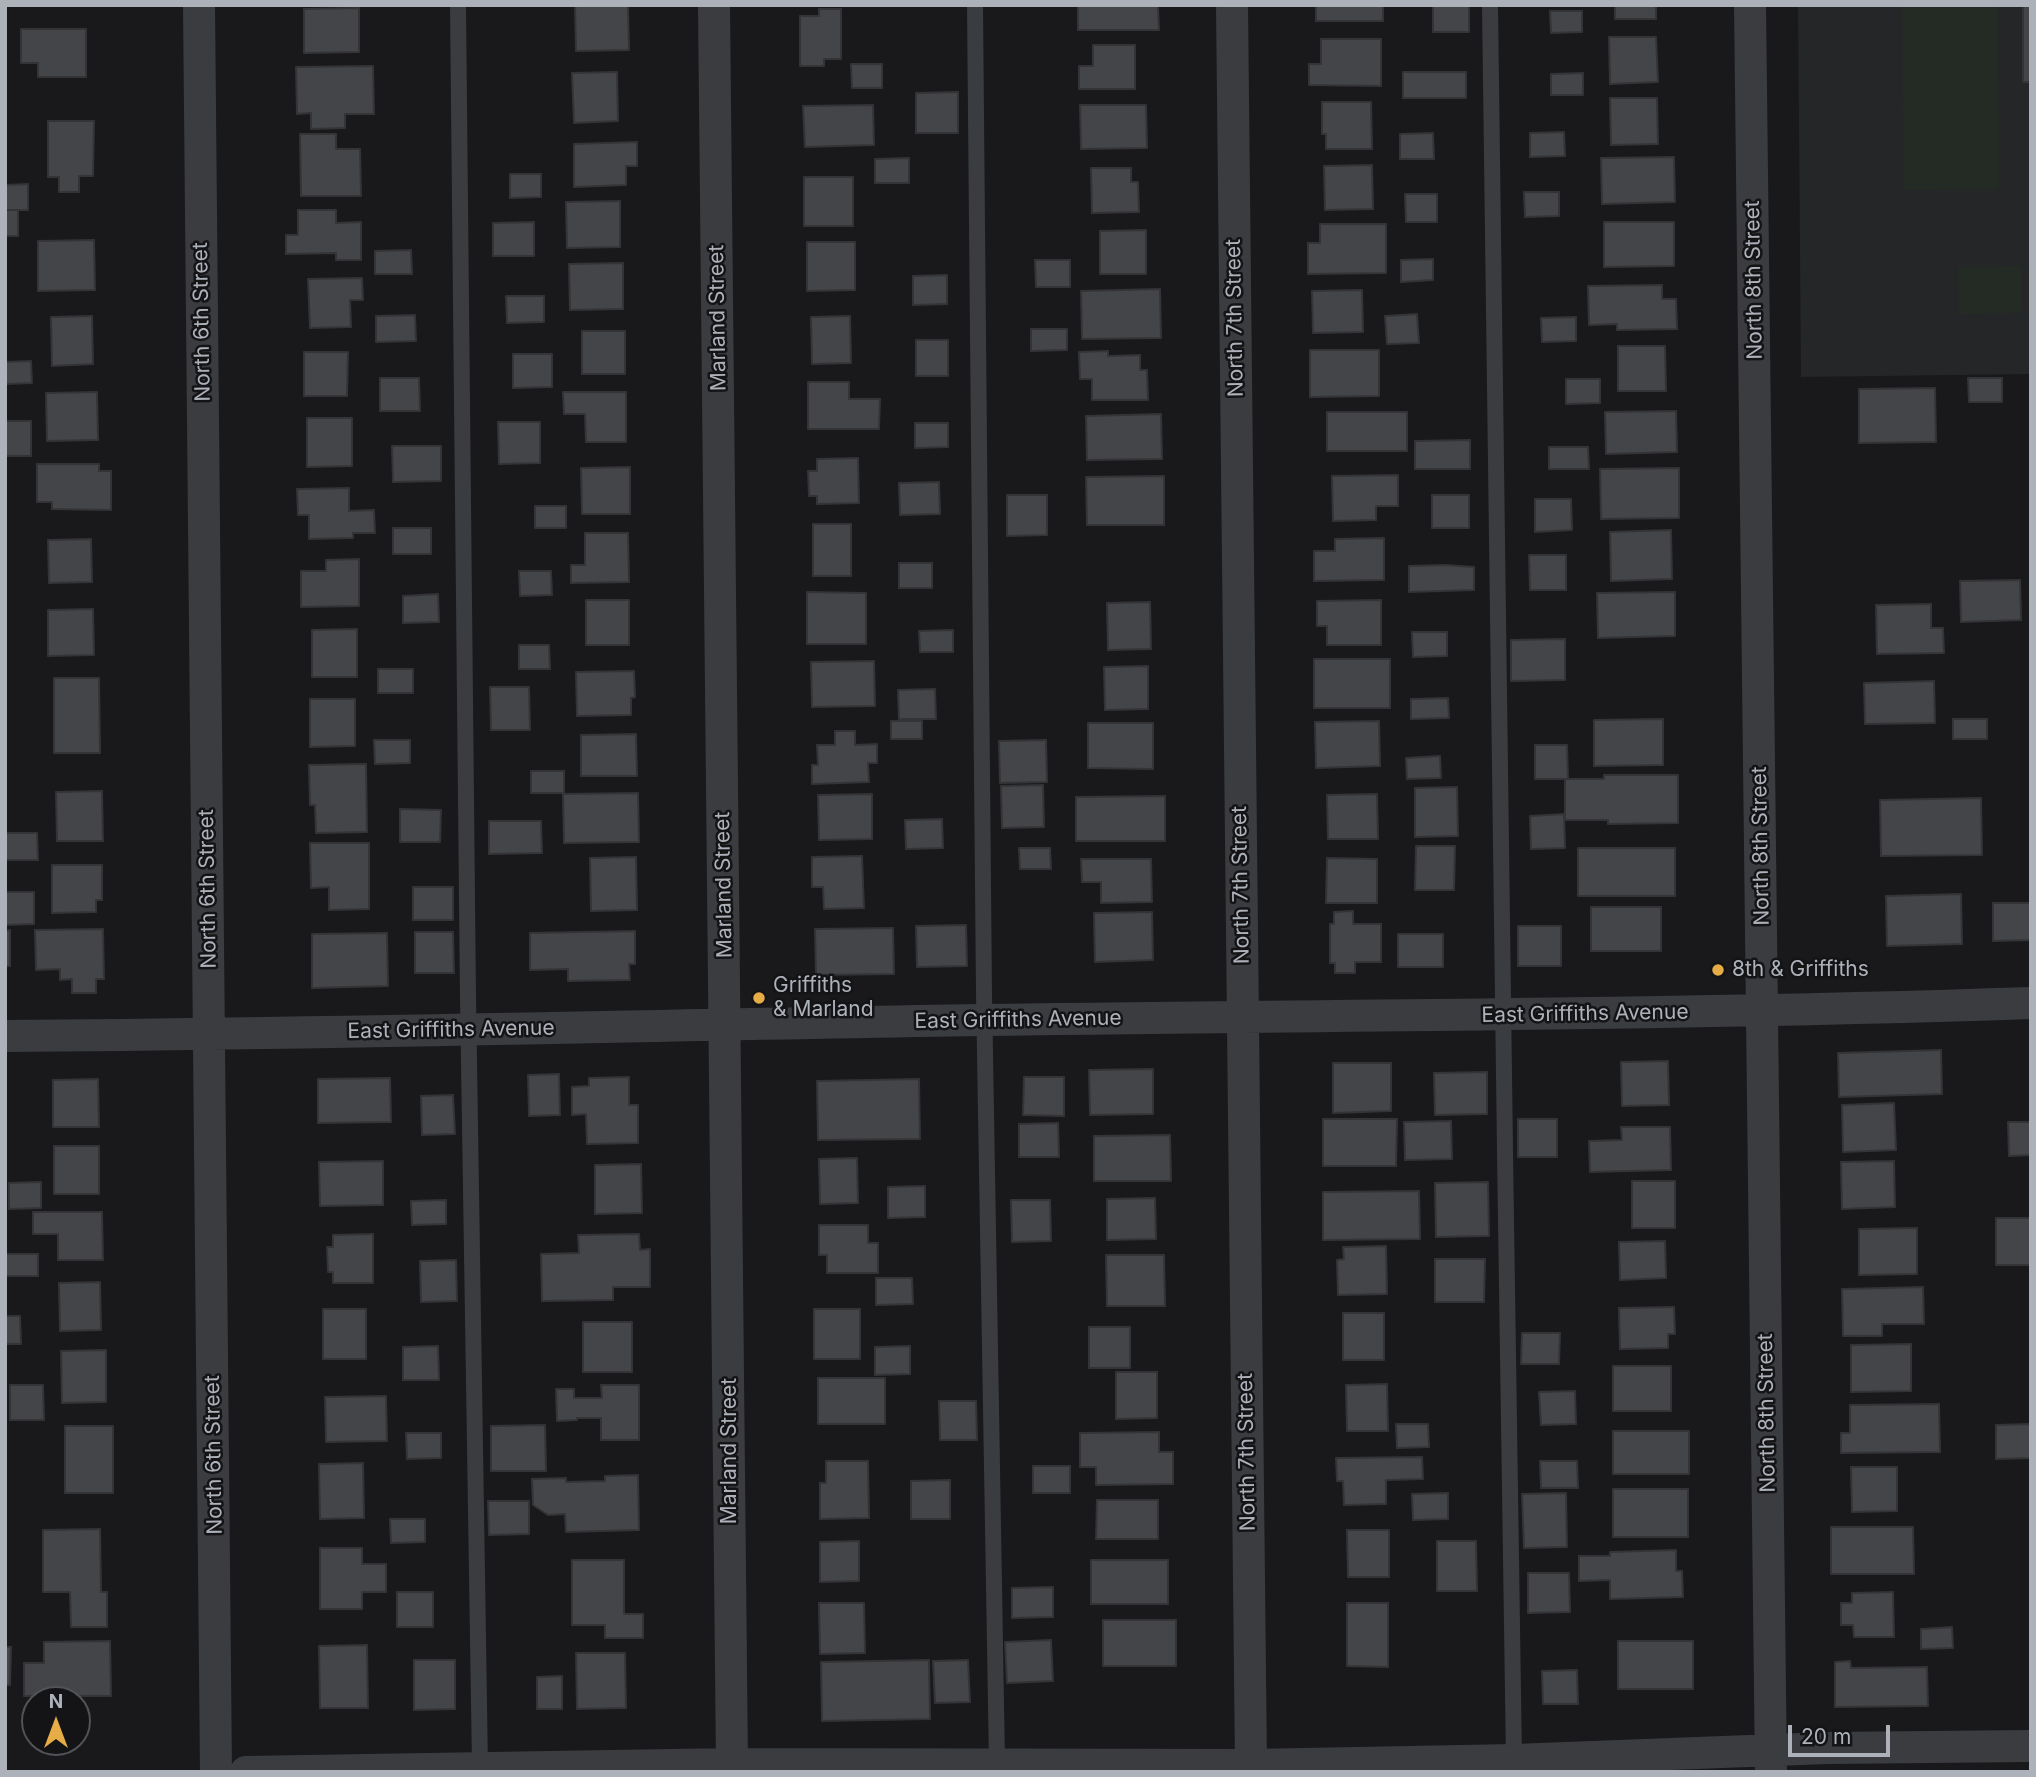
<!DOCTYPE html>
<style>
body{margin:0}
#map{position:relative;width:2036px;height:1777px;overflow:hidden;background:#19191b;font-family:Inter,sans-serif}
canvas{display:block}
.frame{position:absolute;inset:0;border:7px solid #adb1ba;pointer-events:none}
.north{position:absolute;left:21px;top:1686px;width:70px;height:70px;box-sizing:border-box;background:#141416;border:2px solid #515358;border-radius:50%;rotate:0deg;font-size:19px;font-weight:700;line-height:28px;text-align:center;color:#adb1ba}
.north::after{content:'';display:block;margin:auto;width:24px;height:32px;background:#e6ad47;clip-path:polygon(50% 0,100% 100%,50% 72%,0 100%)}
.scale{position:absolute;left:1788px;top:1725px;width:102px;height:32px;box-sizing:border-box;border:4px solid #adb1ba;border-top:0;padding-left:9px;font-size:21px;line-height:24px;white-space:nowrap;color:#adb1ba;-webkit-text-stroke:5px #141416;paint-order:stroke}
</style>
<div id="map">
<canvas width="2036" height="1777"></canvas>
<div class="frame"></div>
<div class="north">N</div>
<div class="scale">20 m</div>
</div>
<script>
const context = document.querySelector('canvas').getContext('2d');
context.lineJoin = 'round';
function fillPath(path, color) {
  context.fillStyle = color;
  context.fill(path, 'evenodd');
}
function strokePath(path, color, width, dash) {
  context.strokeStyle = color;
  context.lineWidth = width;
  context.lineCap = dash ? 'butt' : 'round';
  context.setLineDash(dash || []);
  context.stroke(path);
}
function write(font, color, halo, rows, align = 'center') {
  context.font = font + ' Inter,sans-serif';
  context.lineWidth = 5;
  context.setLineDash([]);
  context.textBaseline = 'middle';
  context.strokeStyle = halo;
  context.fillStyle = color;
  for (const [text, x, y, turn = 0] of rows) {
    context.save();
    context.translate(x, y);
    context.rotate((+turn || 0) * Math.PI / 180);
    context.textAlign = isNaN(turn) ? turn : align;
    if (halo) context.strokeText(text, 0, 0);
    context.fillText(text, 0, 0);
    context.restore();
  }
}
const built = new Path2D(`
 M1798,5H2031V374L1801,377Z`);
const green = new Path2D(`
 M1902,5H1997L1999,189L1904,190Z
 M2021,266L2022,313L1959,314L1958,267Z`);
const building = new Path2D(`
 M575,5H628L629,50L576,51Z
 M1078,5H1158L1159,30H1078Z
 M1316,5H1383V21H1316Z
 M1433,5H1469V32H1433Z
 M1615,5H1656V19H1615Z
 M2023,5H2031V82H2023Z
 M359,8V52L304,53V9Z
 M819,9H841V59H824V66H800V16H819Z
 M1550,11H1582V32L1551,33Z
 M21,29H86V77H38V63H21Z
 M1609,37H1656L1658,82L1610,84Z
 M1321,39H1381V86L1309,85V64H1321Z
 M1093,45H1135V89H1079V66H1093Z
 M851,64H882V88H852Z
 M373,66L374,114H345V128L311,129V113L297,114L296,67Z
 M617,72L618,121L574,123L572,73Z
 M1403,72H1466V98H1403Z
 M1583,73V95H1551V74Z
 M958,92V133H916V93Z
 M1610,98H1657L1658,144L1611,145Z
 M1322,102H1371L1372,149H1326V134H1322Z
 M873,105L874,145L805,147L803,106Z
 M1080,105H1146L1147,148L1081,149Z
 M48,121H94L93,176H79V192H59V177H48Z
 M1564,132L1565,156L1530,157V133Z
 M1433,133L1434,159H1400V134Z
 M300,134H336V149H360L361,196H301Z
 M637,142V166H626V185L574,187V144Z
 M1674,157L1675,202L1602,204L1601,158Z
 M909,158V183H875V159Z
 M1372,165L1373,209L1325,210L1324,166Z
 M1091,168H1131V182H1138L1139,212L1092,213Z
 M510,174H541V197L510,198Z
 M804,177H853V226H804Z
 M28,184V210H5V185Z
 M1524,192H1559V216L1525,217Z
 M1405,194H1437V222H1406Z
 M620,201V247L567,248L566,202Z
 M5,210H18V236H5Z
 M298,210H336V223L361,222V260H336V253L286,254V235H298Z
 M534,222V256H493V223Z
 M1604,222H1674V266L1604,267Z
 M1320,224H1386V273L1308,274V243H1320Z
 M1146,230V274H1100V231Z
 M94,240L95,290L38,291V241Z
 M807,242H855V290L807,291Z
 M411,250L412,274H375V251Z
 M1433,259V280L1401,282V260Z
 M1035,260H1070V287H1036Z
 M623,263V309L570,310L569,264Z
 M947,275V304L913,305V276Z
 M362,278L363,300H350L351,327L310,328L308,279Z
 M1662,285V299H1676L1677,329L1617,330V324L1589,325L1588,286Z
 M1160,289L1161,338L1082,339L1081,291Z
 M1362,290L1363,332L1313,333L1312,291Z
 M506,296H544V322L507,323Z
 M1417,314L1419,343L1387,344L1385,316Z
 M415,315L416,341L376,342V316Z
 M92,316L93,364L52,366L51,317Z
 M850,316L851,363L812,364L811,317Z
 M1576,317V341L1542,342L1541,318Z
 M1031,329H1067V350L1031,351Z
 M582,331H625V374H582Z
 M916,340H948V376H916Z
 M1618,346H1665L1666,391H1618Z
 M1310,350H1379V396L1310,397Z
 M1108,351V356L1140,355V370H1147L1148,400H1092V379H1080L1079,352Z
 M304,352H348L347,396H304Z
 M513,354H552V387L513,388Z
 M31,361L32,383L5,384V362Z
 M380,378H419L420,411H380Z
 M1968,378H2002V402H1969Z
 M1566,379H1600V403L1566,404Z
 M808,382H849V399H880L879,429H808Z
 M1935,388L1936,442L1859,443V389Z
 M97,392L98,440L47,441L46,393Z
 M563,392H626V442H586L585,414H564Z
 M1676,411L1677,452L1606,454L1605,412Z
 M1327,412H1407V451H1327Z
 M1161,414L1162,459L1087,460L1086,416Z
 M307,418H352V466L307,467Z
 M5,421H31V456H5Z
 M498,422H540V463L499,464Z
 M915,423H948V447L915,448Z
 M1470,440V469H1415V441Z
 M392,446H441V481L393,482Z
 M1549,447H1588L1589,469H1549Z
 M858,458L859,503L817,504V496H809L808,471H817V459Z
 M37,464H99V471H111V510L52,509V502H37Z
 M630,467V514H582L581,468Z
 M1679,468V518L1601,519L1600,469Z
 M1398,475V506H1376V520L1333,521L1332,476Z
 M1164,476V525H1087L1086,477Z
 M939,482L940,514L900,515L899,483Z
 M349,488V511L374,510L375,533H353V538L309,539V515H298L297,489Z
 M1007,495H1047V535L1007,536Z
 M1432,495H1469V528H1432Z
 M1535,499H1571L1572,530L1535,532Z
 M535,506H566V528H535Z
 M813,524H851V576H813Z
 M393,528H431V554H393Z
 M1671,530L1672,579L1611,581L1610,532Z
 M585,533H628L629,582L571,583V565H585Z
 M1384,538V580L1314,581V551H1335V539Z
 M91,539L92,582L49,583L48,540Z
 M1529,555H1566V590H1530Z
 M359,559V606L301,607V571H326V560Z
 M899,563H932V588H899Z
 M1445,565L1474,567V590L1409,592V566Z
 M519,571H551L552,595L520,596Z
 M2020,580L2021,620L1961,622L1960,581Z
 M807,592L866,593V644H807Z
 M1675,592V636L1598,638L1597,593Z
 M438,594L439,622L403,623V596Z
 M586,600H629V645H586Z
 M1381,600V645H1327V626H1317V601Z
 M1150,602L1151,649L1108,650L1107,603Z
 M1931,604V628H1943L1944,653L1877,654L1876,605Z
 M93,609L94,655L48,656V610Z
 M357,629V677H312V630Z
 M953,630V652H920L919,631Z
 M1412,632H1447V656L1413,657Z
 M1565,639V680L1511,681V640Z
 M519,645H549L550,669H519Z
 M1314,659H1390V708H1314Z
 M874,661L875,706L812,707L811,662Z
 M1148,666V709L1105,710L1104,667Z
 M378,669H413V693H378Z
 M634,671L635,697L631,698V715L577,716L576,672Z
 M54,678H99L100,753H54Z
 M1934,681L1935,723L1865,724L1864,683Z
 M490,687H529L530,730H491Z
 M935,689L936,719H899L898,690Z
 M1448,698L1449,718L1411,719V699Z
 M310,699H355V746L310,747Z
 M1663,719V765L1594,766V720Z
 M1953,719H1987V739H1953Z
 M891,721H922V739H891Z
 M1379,721L1380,766L1316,768L1315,722Z
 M1088,723H1153V769L1088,768Z
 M835,731H855V745L877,744V763H868L869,782L812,784V765H818L817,745H835Z
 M636,734L637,776H581V735Z
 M374,740H410V763L375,764Z
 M1046,740L1047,782L1000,783L999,741Z
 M1535,745H1567L1568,779H1535Z
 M1440,756L1441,778L1407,779L1406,758Z
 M366,764L367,832L316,833L315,805H310L309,765Z
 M531,771H564V793H531Z
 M1604,775H1678V823L1608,824V820H1565V779H1604Z
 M1043,785L1044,827L1002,828L1001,786Z
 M1457,787L1458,836L1415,837V788Z
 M102,791L103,841H57L56,792Z
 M638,793L639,842L564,843L563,794Z
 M872,794V839L819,840L818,795Z
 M1377,794L1378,839H1328L1327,795Z
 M1165,796V841H1076V797Z
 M1981,798L1982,855L1881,856L1880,800Z
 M400,809L441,810L440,842H400Z
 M1564,814L1565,848L1531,849L1530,816Z
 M942,819L943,848L906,849L905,820Z
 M489,821H541L542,853L489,854Z
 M5,833H37L38,860H5Z
 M310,843H369V909L329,910V887L311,888Z
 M1416,846H1455L1454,890H1415Z
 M1019,848H1050L1051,869H1020Z
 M1578,848H1675V896H1578Z
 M862,856L864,908L824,909L823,887H812V857Z
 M636,857L637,910L591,911L590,858Z
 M1327,858L1377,859V903H1326Z
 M1081,859H1151L1152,902L1101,903V882H1082Z
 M52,865H102V900H96V912L52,913Z
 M413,887H453V920H413Z
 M5,892H34V924L5,925Z
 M1961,894L1962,944L1887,946L1886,896Z
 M1993,903H2031V940L1993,941Z
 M1591,907H1661V951H1591Z
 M1353,911V924H1381V962H1355V973H1335V963H1330V924H1334V912Z
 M1152,912L1153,960L1095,962L1094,913Z
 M966,925L967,966L917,967L916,926Z
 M1518,926H1561V966H1518Z
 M893,928L894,974L816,975L815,929Z
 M103,929L104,979H96V993H72V979L60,980V969L36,970L35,930Z
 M10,930V966H5V931Z
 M635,931V964H629L630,980L568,981V969L530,970V933Z
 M415,932H453L454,973H415Z
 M387,933L388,986L312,988V934Z
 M1398,934H1443V967H1398Z
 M1941,1050L1942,1094L1839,1097L1838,1053Z
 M1668,1061L1669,1105L1622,1106L1621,1062Z
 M1333,1063H1391V1111L1333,1113Z
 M1153,1069V1114L1090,1115L1089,1070Z
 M1487,1072V1114L1435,1115L1434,1073Z
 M559,1074L560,1115L529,1116L528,1075Z
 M629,1077V1105H638V1143L587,1144L586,1114L572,1115V1087L589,1086V1078Z
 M1024,1077H1064V1116L1023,1115Z
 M390,1078L391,1122L318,1123V1079Z
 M98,1079L99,1127H53V1080Z
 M919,1079L920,1139L818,1140L817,1081Z
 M453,1095L455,1134L422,1135L421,1096Z
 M1894,1103L1896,1150L1843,1152L1842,1105Z
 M1323,1119H1397L1396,1166H1323Z
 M1518,1119H1557V1157H1518Z
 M1451,1121L1452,1159L1405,1160L1404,1122Z
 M2008,1122H2031V1155L2009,1156Z
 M1058,1123L1059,1157H1019V1124Z
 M1621,1127H1670L1671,1170L1590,1172L1589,1141L1622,1140Z
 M1170,1135L1171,1181H1094V1136Z
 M54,1146H99V1194H54Z
 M857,1158L858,1203L820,1204L819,1159Z
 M383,1161V1205L320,1206L319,1162Z
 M1894,1161L1895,1207L1842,1209L1841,1162Z
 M641,1164L642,1213L595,1214V1165Z
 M1632,1181H1675V1228H1632Z
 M41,1182V1208L9,1209V1183Z
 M1488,1182L1489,1236L1436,1237L1435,1183Z
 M925,1186V1217L888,1218V1187Z
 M1419,1191L1420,1239L1323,1240V1192Z
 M1155,1198L1156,1239L1107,1240V1199Z
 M446,1200V1224L412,1225L411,1201Z
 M1011,1200H1050L1051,1241L1012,1242Z
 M33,1212H102L103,1260H58V1234H33Z
 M1996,1218H2031V1265H1996Z
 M819,1225H868V1243H878V1273H827V1255H819Z
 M1917,1228V1274L1859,1275V1229Z
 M373,1234V1283H333V1272H328L327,1247H333V1235Z
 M639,1234L640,1250L650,1249V1287H613V1300L542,1301L541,1254L579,1253L578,1235Z
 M1665,1241L1666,1278L1620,1280L1619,1242Z
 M1386,1246L1387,1294L1338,1295L1337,1260L1344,1259L1343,1247Z
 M5,1254H38V1276H5Z
 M1106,1255H1164L1165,1306H1107Z
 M1435,1259H1485L1484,1302H1435Z
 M456,1260L457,1301L421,1302L420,1261Z
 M876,1278H912L913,1304L876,1305Z
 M100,1282L101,1330L60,1331L59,1283Z
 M1923,1287L1924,1324H1882V1336H1843L1842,1289Z
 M1674,1307L1675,1334H1668V1348L1620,1349L1619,1308Z
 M323,1309H366V1359H323Z
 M814,1309H860V1359H814Z
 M1343,1313H1384V1360H1343Z
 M5,1316H20L21,1344H5Z
 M583,1322H632V1372H583Z
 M1089,1327H1130V1368H1089Z
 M1522,1333H1560L1559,1364H1521Z
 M1911,1344V1391L1851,1392V1345Z
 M438,1346L439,1380H403V1347Z
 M910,1346V1374L875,1375V1347Z
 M106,1350V1402L62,1403L61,1351Z
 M1613,1366H1671V1411H1613Z
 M1116,1372H1157V1418L1116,1419Z
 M818,1378H885V1424H818Z
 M1387,1384L1388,1431H1347L1346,1385Z
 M10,1385H43L44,1420H10Z
 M601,1385H639V1440H601V1418H577V1420L557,1421L556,1389H574V1398H602Z
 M1575,1391L1576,1424L1541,1425L1539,1392Z
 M386,1396L387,1441L326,1442L325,1397Z
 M939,1401H976L977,1440H940Z
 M1939,1404L1940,1452L1841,1453V1433H1850V1405Z
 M1396,1424H1428L1429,1447L1397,1448Z
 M2031,1424V1458L1996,1459V1425Z
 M545,1425L546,1471H491V1426Z
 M65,1426H113V1493H65Z
 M1613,1431H1689V1474H1613Z
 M1159,1432V1452H1173V1484L1096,1485V1467H1080V1433Z
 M406,1433H441V1458L407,1459Z
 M1422,1457L1423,1479L1386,1480V1504L1344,1505L1343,1481H1337L1336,1458Z
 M826,1461H868L869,1518L820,1519V1483H826Z
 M1540,1461H1577L1578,1488H1541Z
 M363,1463L364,1518L320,1519L319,1464Z
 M1033,1466H1070V1493H1033Z
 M1851,1467H1897V1511L1852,1512Z
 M638,1475L639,1530L566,1532L565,1514L548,1515L533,1505L532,1479L566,1478V1482L605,1481V1476Z
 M950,1480V1519H911V1481Z
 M1613,1489H1688V1537H1613Z
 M1448,1493V1519L1413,1520L1412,1494Z
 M1566,1493L1567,1547L1524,1548L1522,1494Z
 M1097,1500H1158V1539H1096Z
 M488,1501H529V1534L489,1535Z
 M390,1519H425V1542L391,1543Z
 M1831,1527H1913L1914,1574H1831Z
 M100,1529L101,1592H107V1627H71L70,1592H43V1530Z
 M1347,1530H1389V1577H1348Z
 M859,1541V1581L820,1582V1542Z
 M1437,1541H1476L1477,1591H1437Z
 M320,1548H362V1564H386V1592H362V1609H320Z
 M1676,1550V1571H1682L1683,1597L1610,1599V1580L1579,1581V1556H1610V1552Z
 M572,1560H624V1614H643V1638H605V1625H572Z
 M1091,1560H1168V1604H1091Z
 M1528,1573H1569L1570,1612L1528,1613Z
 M1053,1587V1617L1012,1618V1588Z
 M397,1592H433V1627H397Z
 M1893,1592L1894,1637H1854L1853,1625H1841V1603H1852V1593Z
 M819,1603H864L865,1653L820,1654Z
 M1347,1603H1388V1667L1347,1666Z
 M1103,1620H1176V1666H1103Z
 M1952,1627L1953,1648L1921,1649V1629Z
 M1051,1640L1053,1681L1007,1683L1005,1642Z
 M110,1641L111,1696H24V1663H44V1642Z
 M1618,1641H1693V1689H1618Z
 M367,1645L368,1708H320L319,1646Z
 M5,1647H11L10,1685H5Z
 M576,1653H625L626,1708L577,1709Z
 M414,1660H455V1709L414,1710Z
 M929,1660L930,1719L822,1721L821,1662Z
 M968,1660L970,1702L935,1703L933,1661Z
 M1850,1661L1851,1668L1927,1667L1928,1706L1835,1707V1662Z
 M1577,1670L1578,1704H1543L1542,1671Z
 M562,1676V1709H537V1677Z`);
const lane = new Path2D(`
 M458,5L468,997L480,1767
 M975,5L984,994L997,1763
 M1490,5C1495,590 1506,1175 1514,1760`);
const street = new Path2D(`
 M199,5L216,1772
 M714,5L732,1764
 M1232,5L1251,1765
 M1750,5L1771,1772
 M5,1036C331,1034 657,1025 982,1020C1332,1015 1681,1015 2031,1003
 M246,1772L732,1764L1251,1765L1514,1760L1827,1748L2031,1746`);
const markers = [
 [1718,970,7,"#e6ad47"],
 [759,998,7,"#e6ad47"]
];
const streetNames = [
 ["North 8th Street",1754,280,-91],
 ["Marland Street",718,318,-91],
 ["North 7th Street",1235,318,-91],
 ["North 6th Street",202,322,-91],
 ["North 8th Street",1761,846,-91],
 ["Marland Street",724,885,-91],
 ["North 7th Street",1241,885,-91],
 ["North 6th Street",208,889,-91],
 ["East Griffiths Avenue",1585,1014,-1],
 ["East Griffiths Avenue",1018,1020,-1],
 ["East Griffiths Avenue",451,1030,-1],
 ["North 8th Street",1767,1413,-91],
 ["Marland Street",730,1451,-90],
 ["North 7th Street",1247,1452,-91],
 ["North 6th Street",214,1455,-91]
];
const poiNames = [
 ["8th & Griffiths",1732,970],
 ["Griffiths",773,986],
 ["& Marland",773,1010]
];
fillPath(built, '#252628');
fillPath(green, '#242b24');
fillPath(building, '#444548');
strokePath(building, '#343437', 2);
strokePath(lane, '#3b3c40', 16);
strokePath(street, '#3b3c40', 32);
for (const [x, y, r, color] of markers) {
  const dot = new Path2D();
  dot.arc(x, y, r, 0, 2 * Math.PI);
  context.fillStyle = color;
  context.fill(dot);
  strokePath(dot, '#141416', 2.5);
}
write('21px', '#adb1ba', '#141416', streetNames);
write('21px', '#adb1ba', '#141416', poiNames, 'left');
</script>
